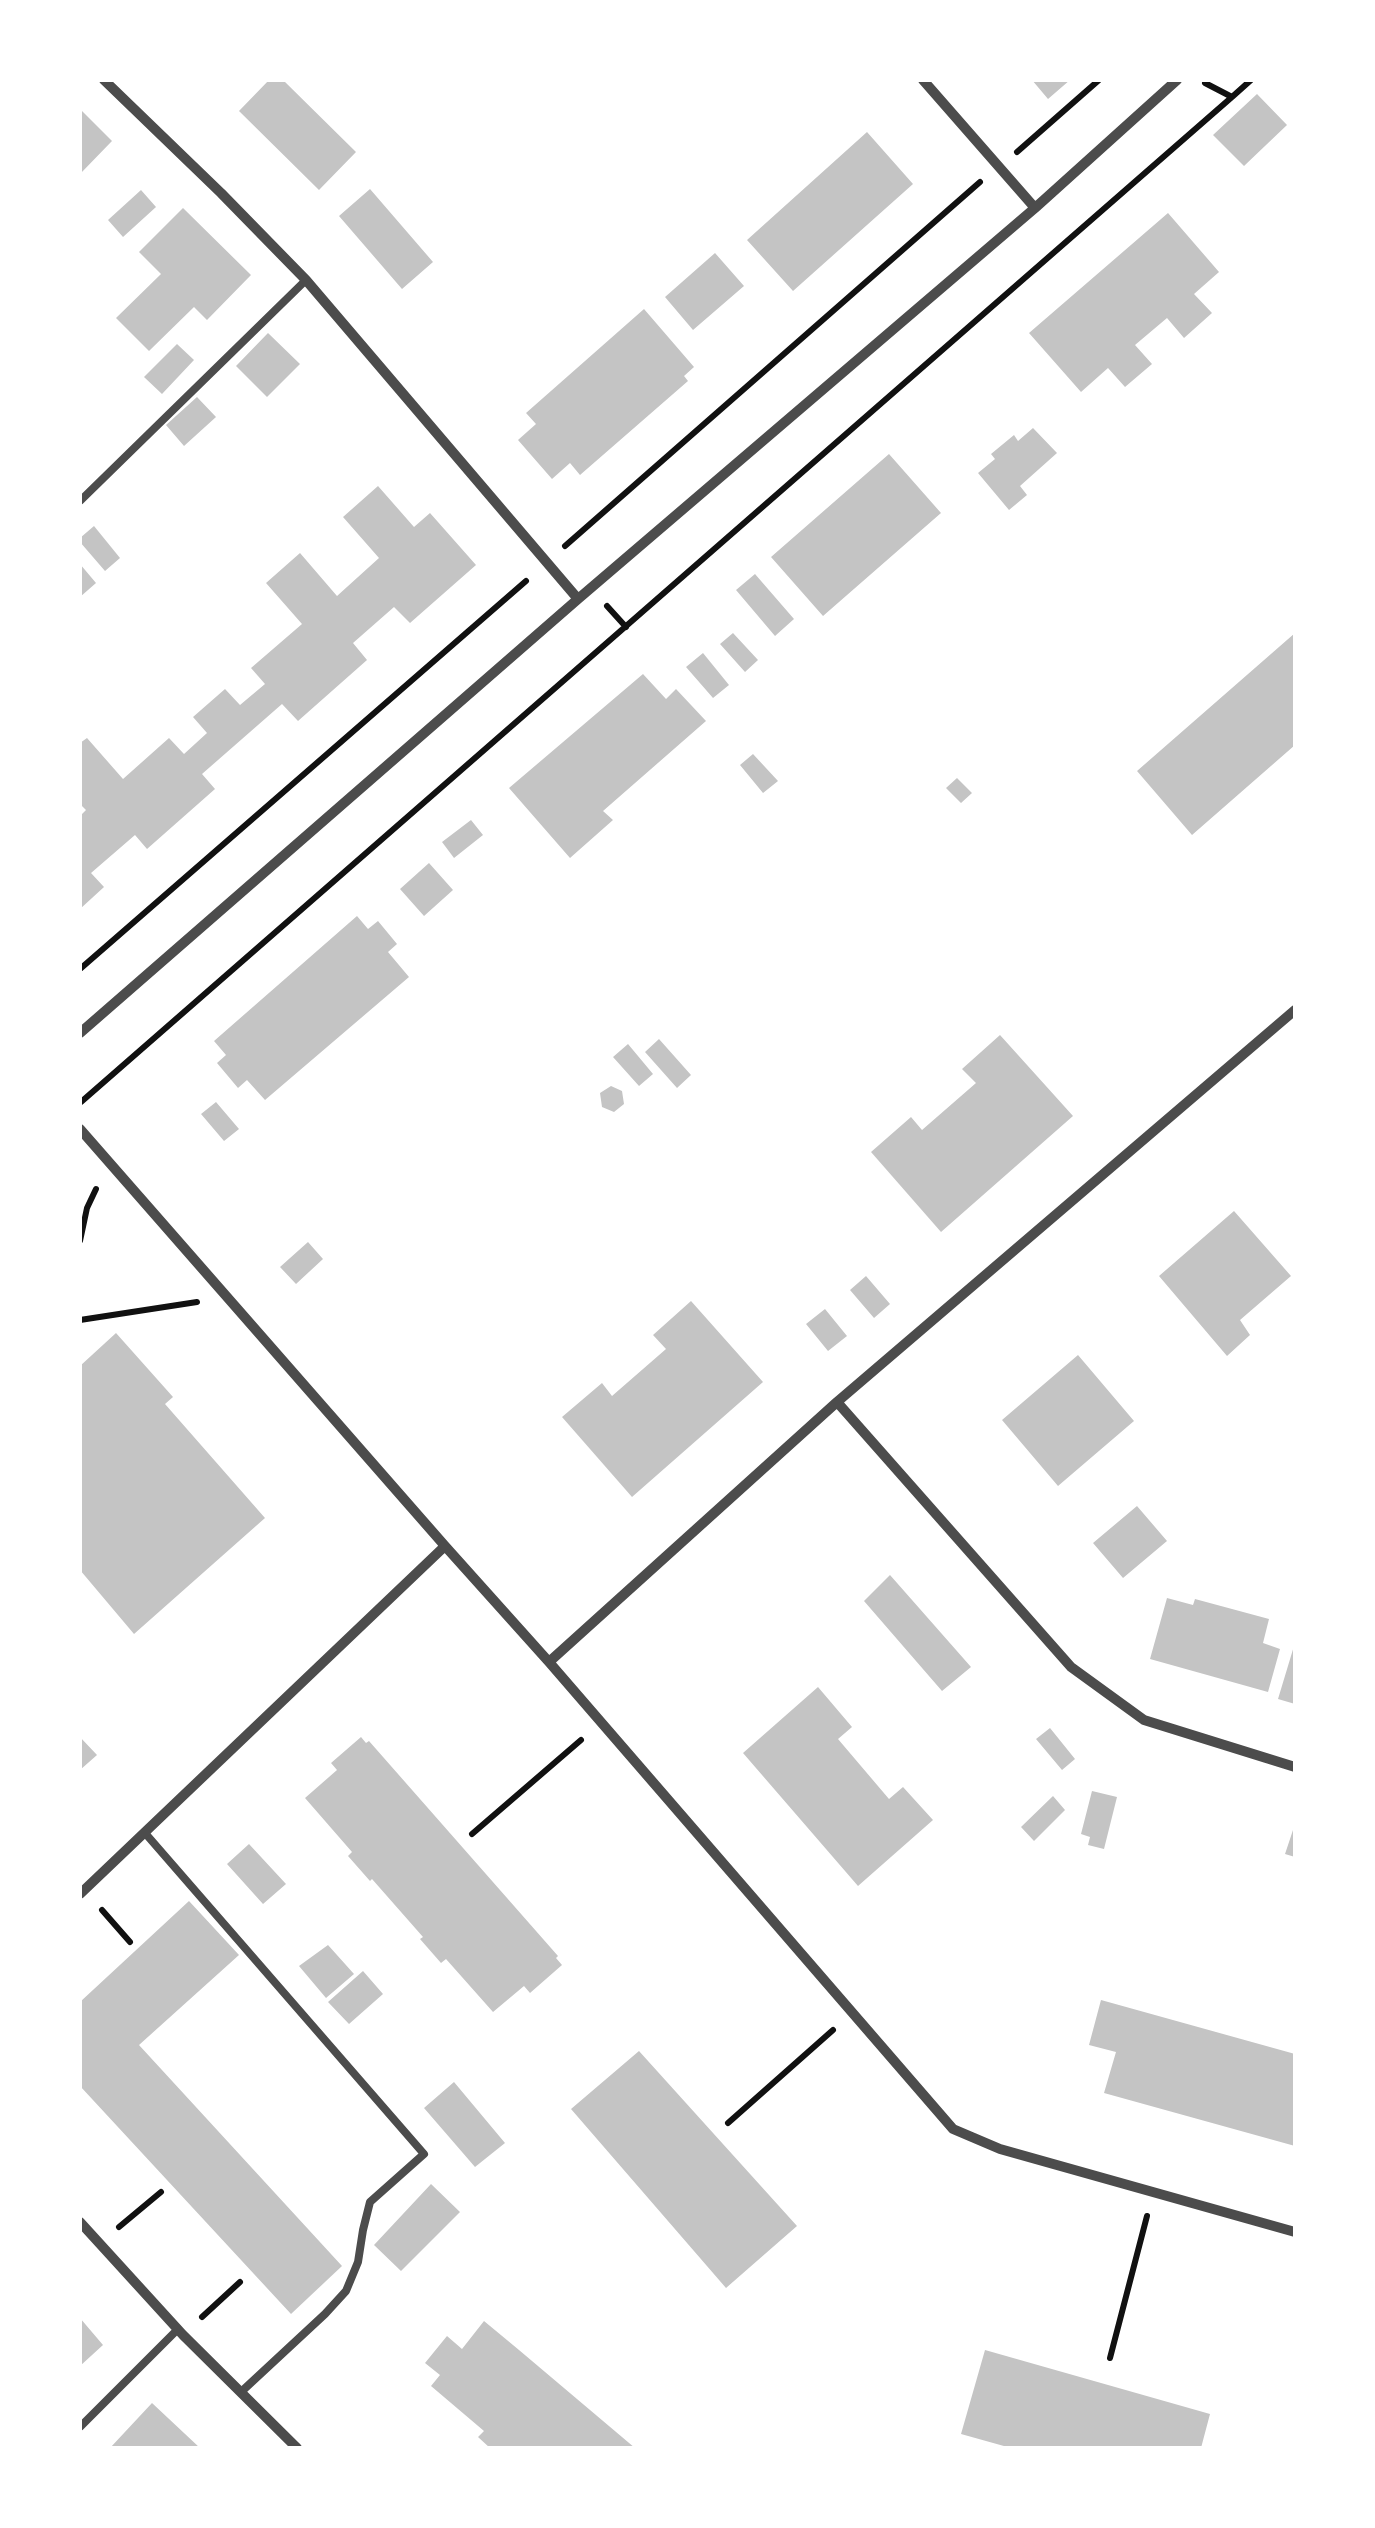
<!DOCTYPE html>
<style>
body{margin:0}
#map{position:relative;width:1375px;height:2528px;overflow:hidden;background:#fff;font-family:"Varela Round",sans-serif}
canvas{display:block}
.frame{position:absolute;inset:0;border:82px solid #fff;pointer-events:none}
</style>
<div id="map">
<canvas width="1375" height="2528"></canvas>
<div class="frame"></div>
</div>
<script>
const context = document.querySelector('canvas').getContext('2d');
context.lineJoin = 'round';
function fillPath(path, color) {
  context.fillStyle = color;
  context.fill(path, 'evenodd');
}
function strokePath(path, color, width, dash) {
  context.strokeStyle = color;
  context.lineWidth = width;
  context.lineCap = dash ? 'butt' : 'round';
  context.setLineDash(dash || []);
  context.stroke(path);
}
const building = new Path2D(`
 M269,80H283L356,152L319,190L239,111Z
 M1032,80H1070L1048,99Z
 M1257,94L1287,125L1244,166L1213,135Z
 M80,109L112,141L80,174Z
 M867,132L913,184L793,291L747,240Z
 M370,189L433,262L402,289L339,216Z
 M141,190L156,207L123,237L108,220Z
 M183,208L251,275L207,320L194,307L149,351L116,318L161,274L139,252Z
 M1168,213L1219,272L1194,294L1212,313L1184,338L1167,318L1135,345L1152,364L1125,387L1108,368L1081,392L1029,333Z
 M715,253L744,286L693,330L665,297Z
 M644,309L694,367L684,376L688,381L580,475L570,463L552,479L518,440L536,424L526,413Z
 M268,333L300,364L267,397L236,366Z
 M177,344L194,360L162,394L144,377Z
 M197,397L216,417L184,446L166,425Z
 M1033,428L1057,453L1020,486L1027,495L1009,510L978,473L995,459L991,454L1014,435L1018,441Z
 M889,454L941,513L823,616L771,557Z
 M378,486L414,527L430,513L476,565L410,623L394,607L353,643L367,660L298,721L282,704L202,774L215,789L147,849L135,835L91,873L104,887L80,909V816L86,810L80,804V743L87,738L123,779L169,738L184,754L207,733L193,717L225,689L240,705L265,684L251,668L302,624L266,583L300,553L337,596L379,558L343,517Z
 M94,526L120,558L105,571L80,542V538Z
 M80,564L96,583L80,597Z
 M755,574L794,619L775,636L736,590Z
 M733,633L758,660L745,672L720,644Z
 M1295,633V745L1192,835L1137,771Z
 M703,653L729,685L713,698L686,667Z
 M643,674L666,699L676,689L706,721L603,811L613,820L570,858L509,788Z
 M753,754L778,781L763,793L740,765Z
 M957,778L972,793L961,803L946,788Z
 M471,820L483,835L454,858L442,842Z
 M429,863L453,890L424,916L400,889Z
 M357,916L368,929L378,921L397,944L388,952L409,977L265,1100L247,1080L238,1088L217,1063L226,1055L214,1041Z
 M1000,1035L1073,1116L941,1232L871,1152L911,1117L922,1130L976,1083L962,1069Z
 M659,1039L691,1075L677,1088L645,1052Z
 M628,1044L653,1074L639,1086L613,1057Z
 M611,1086L622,1091L624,1104L614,1112L602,1107L600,1093Z
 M216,1102L239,1129L224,1141L201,1114Z
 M1234,1211L1291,1276L1240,1320L1250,1335L1227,1356L1159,1276Z
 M308,1242L323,1259L296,1284L280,1267Z
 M866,1276L890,1304L874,1318L850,1290Z
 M691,1301L763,1382L632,1497L562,1417L602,1383L612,1396L666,1349L653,1335Z
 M825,1309L847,1336L828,1351L806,1324Z
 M116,1333L173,1397L165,1404L265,1518L134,1634L80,1570V1366Z
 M1078,1355L1134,1421L1058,1486L1002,1420Z
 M1137,1506L1167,1541L1123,1578L1093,1543Z
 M890,1575L971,1667L942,1691L864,1601Z
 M1167,1598L1193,1605L1195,1599L1269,1619L1263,1643L1280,1649L1268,1692L1150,1659Z
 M1294,1646H1295V1704L1278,1699Z
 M818,1687L852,1727L838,1739L889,1799L903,1787L933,1820L858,1886L743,1753Z
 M1050,1728L1075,1759L1062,1770L1036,1739Z
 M80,1737L97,1755L80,1770Z
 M361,1737L366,1743L369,1741L558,1956L556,1958L562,1965L530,1993L524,1986L493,2012L446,1959L441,1963L420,1939L423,1937L372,1879L370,1881L348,1856L352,1852L305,1798L337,1770L331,1763Z
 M1092,1791L1117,1797L1104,1849L1088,1845L1090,1837L1081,1834Z
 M1053,1796L1065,1810L1034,1841L1021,1827Z
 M1294,1827H1295V1857L1285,1854Z
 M249,1844L286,1884L263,1904L227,1864Z
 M189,1901L239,1955L139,2045L342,2266L291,2314L80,2086V2002Z
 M328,1945L354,1974L326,1998L299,1966Z
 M363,1971L383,1994L349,2024L328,2002Z
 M1101,2000L1295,2054V2146L1104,2093L1116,2052L1089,2045Z
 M639,2051L797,2226L726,2288L571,2109Z
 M454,2082L505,2143L475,2167L424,2108Z
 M431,2184L460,2212L401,2271L374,2245Z
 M80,2318L103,2345L80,2366Z
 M484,2321L519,2350L635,2448H490L478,2437L484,2431L431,2386L440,2375L425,2363L447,2336L462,2349Z
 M985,2350L1210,2414L1201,2448H1011L961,2434Z
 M152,2403L200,2448H110Z`);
const path = new Path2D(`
 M1205,83L1232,97L1251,80
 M1017,152L1099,80
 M565,546L980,182
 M607,606L626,627
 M80,969L526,581
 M81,1102L1232,97
 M80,1241L87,1208L96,1189
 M80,1320L197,1302
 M472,1834L581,1740
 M102,1910L130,1942
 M728,2123L833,2030
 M119,2227L161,2192
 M202,2317L240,2282
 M1110,2358L1147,2216`);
const service = new Path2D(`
 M80,501L306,280
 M145,1833L424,2154L370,2202L363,2230L358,2262L346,2291L325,2314L241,2392
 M80,2427L178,2329`);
const minor = new Path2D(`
 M104,80L221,193L306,280L578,599
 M923,80L1035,208
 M80,1033L578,599L1035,208L1177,80
 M80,1129L445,1546L549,1662L953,2129L1000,2149L1295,2232
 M837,1402L1071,1667L1144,1720L1295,1767
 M549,1662L837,1402L1295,1010
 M80,1894L445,1546
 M80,2222L183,2335L297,2448`);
fillPath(building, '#c4c4c4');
strokePath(path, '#111', 6);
strokePath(service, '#4c4c4c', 8);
strokePath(minor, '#4c4c4c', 10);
</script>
